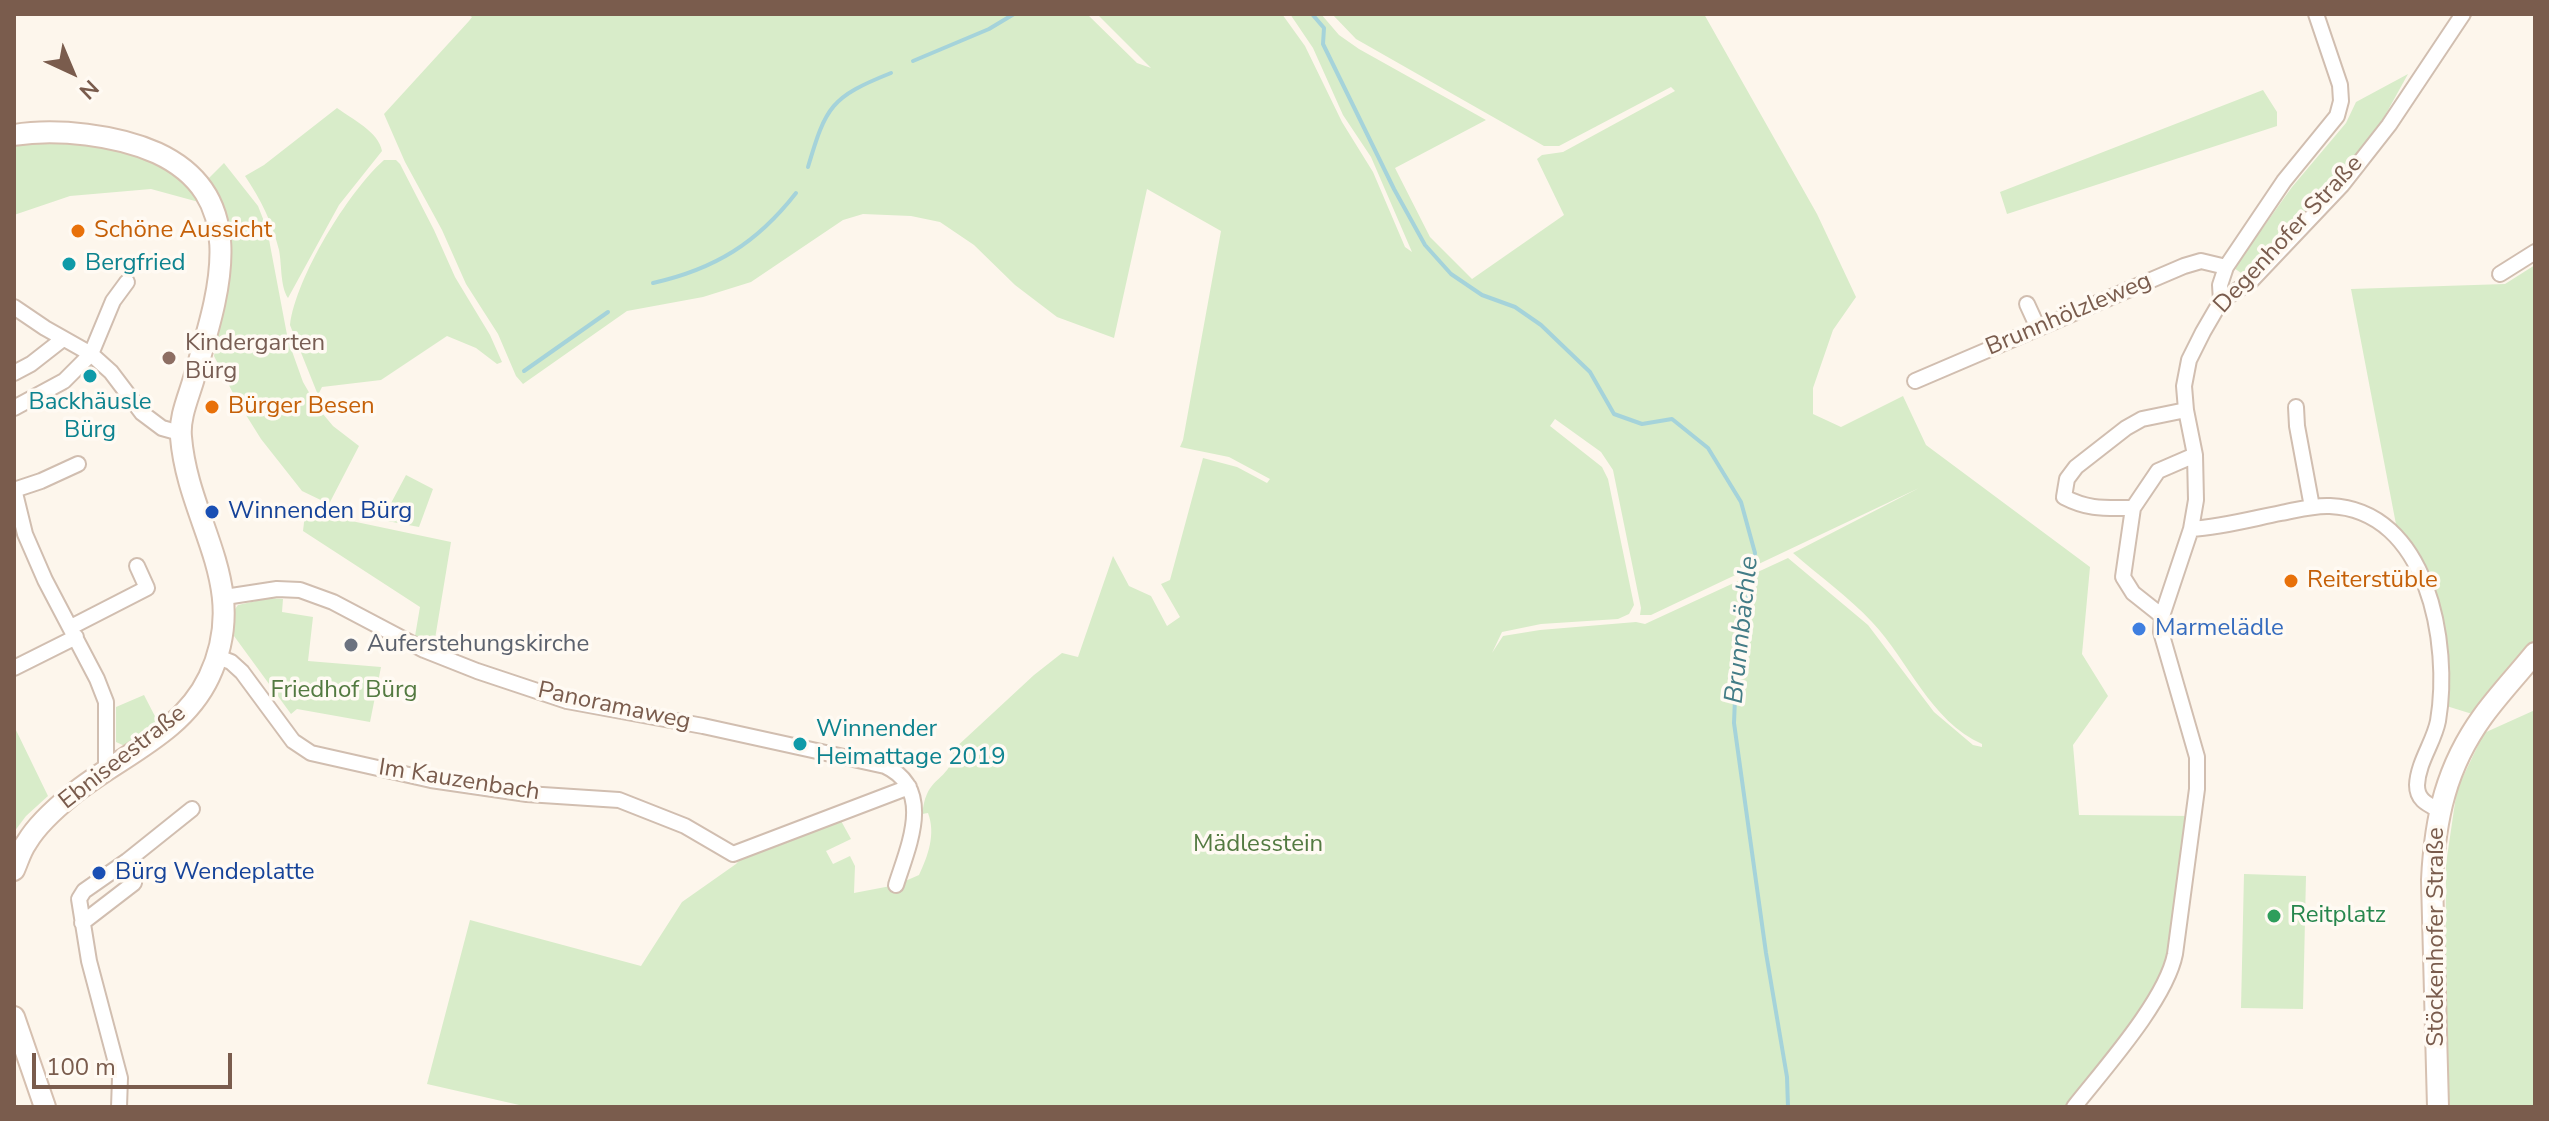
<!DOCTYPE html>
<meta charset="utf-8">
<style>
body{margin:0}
#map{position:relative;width:2549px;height:1121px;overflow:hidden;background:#fdf6ec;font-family:"Nunito Sans",sans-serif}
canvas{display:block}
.frame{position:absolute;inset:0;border:16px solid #7a5c4d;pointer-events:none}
.north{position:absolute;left:32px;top:32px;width:80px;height:80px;-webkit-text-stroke:6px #fffaf3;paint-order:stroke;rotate:136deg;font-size:22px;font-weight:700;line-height:32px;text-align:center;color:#7a5c4d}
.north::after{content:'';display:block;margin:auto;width:28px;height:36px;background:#7a5c4d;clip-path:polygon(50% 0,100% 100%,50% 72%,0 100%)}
.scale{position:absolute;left:32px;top:1053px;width:200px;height:36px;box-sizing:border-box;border:4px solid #7a5c4d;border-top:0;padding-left:10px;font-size:24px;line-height:28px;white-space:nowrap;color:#7a5c4d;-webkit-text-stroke:6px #fffaf3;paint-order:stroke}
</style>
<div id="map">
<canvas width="2549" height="1121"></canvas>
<div class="frame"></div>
<div class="north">N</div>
<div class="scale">100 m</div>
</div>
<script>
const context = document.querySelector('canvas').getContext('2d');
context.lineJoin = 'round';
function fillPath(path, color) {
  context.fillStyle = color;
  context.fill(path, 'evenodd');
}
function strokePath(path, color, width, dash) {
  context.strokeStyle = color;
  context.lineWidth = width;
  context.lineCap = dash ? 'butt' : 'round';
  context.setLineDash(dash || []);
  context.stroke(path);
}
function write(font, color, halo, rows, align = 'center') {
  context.font = font + ' "Nunito Sans",sans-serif';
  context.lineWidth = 7;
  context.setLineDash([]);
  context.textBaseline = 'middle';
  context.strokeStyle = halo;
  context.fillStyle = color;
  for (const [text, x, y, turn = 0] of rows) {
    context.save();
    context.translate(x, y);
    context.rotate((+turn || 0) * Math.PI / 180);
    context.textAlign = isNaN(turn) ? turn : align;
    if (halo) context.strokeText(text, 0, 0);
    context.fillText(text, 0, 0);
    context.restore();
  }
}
const green = new Path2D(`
 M466,14H1087L1137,63L1151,68L1097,14H1282L1305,46L1342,122L1373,172L1405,247L1412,252L1371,157L1343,115L1313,48L1290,14H1321L1339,35L1359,49L1486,120L1395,168L1430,237L1472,279L1564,215L1537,159L1542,155L1563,152L1675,91L1671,87L1559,146H1544L1356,39L1332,14H1704L1817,214L1856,297L1833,330L1813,388V414L1841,427L1903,396L1926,445L2090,567L2082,654L2108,696L2073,745L2079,815L2194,816L2171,953L2156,988L2125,1035L2069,1107H528L427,1084L470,920L641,966L682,902L736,864L745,854L840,819L851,839L826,851L833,864L850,856L855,866L854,893L896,885L919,875C928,856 936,834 928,813L922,814C923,808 924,800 927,794C934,777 954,774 953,750L1034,675L1062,653L1078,657L1113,556L1129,586L1151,596L1167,626L1180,617L1161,584L1170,580L1203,458L1237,467L1267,483L1270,479L1229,457L1180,447L1183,440L1221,231L1147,189L1114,338L1057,317L1015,285L974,245L940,222L911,216L863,214L843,220L751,282L703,297L627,311L523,384L516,376L498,334L466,284L442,230L405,162L384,114L469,21L472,17ZM1555,419L1601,452L1613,470L1641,608L1640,615H1651L1919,488L1793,553C1819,576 1849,597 1872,622C1909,661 1930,721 1982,744V747L1973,745L1934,712L1868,625L1788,558L1645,624L1636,622L1540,630L1503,636L1492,653L1502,632L1541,624L1618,619L1629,614L1634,605L1608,479L1602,467L1550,426Z
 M2408,74L2382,121L2337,180L2248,278L2234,268L2292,187L2346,123L2356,102Z
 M2263,90L2277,112V126L2007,214L2000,192Z
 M337,108C352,119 379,132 382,151L339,205L288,298C280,286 282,265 279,250C272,222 261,200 245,176L264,165Z
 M74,140L152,160L183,178L206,204L151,189L70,196L14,215V143Z
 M384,160H396L400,164L434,230L455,277L490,335L502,362L497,364L476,348L447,336L381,380L322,387L318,395L290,325C296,277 348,192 384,160Z
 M224,163L258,206L267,229L288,340L303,382L318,408L333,426L359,446L329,504L302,491L261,439L236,399L214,356L230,266L228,234L206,181Z
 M2535,265V653L2482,717L2440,704L2432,605L2399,540L2351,289L2505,284Z
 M406,475L433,489L419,527L382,520Z
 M306,506L342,519L451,542L433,651L414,642L420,607L303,531Z
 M269,598L283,599L282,612L313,617L308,661L381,667L370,722L297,709L291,714L234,636L235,609L238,605Z
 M144,695L159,724L127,747L116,742V707Z
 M2535,710V1107H2445L2446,864L2457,789L2484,733Z
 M14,726L48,796L26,816L14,832Z
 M2244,874L2306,876L2303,1009L2241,1008Z`);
const stream = new Path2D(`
 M1312,14L1324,28L1323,44L1394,189L1425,245L1451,274L1482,295L1515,307L1541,325L1590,372L1614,414L1642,424L1672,419L1708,448L1741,502L1755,553L1736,674L1734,723L1766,953L1787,1077L1788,1107
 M913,61L989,29L1014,14
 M808,167C826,106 831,97 891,73
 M653,283C715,269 757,243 796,193
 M524,371L608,312`);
const street = new Path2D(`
 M2500,274L2535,252
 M2221,301L2220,285L2226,267L2284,181L2337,116L2341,101L2340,85L2316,14
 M2027,304L2038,328
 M14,307L45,328L91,354L111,372L142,413L162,428L180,433
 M14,373L31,364L63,339
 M1915,381L2184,266L2201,261L2226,267
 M2296,407L2297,426L2312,507
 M14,408L64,381L91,354L113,301L127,282
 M14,489L25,534L45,580L97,679L106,702V771
 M14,490L41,481L78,464
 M2133,508C2105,508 2089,510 2064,497L2067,479L2076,467L2126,428L2142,419L2186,410
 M2191,529C2222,527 2251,519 2281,513C2297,510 2314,505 2330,506C2428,510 2451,644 2438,721C2434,742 2418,762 2417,785C2417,800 2427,804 2439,810
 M225,597L277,589L300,590L333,602L424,650L477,671L567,701L703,726L885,766C935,789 908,847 896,885
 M2162,616L2133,593L2123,577L2133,508L2158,471L2195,455
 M71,627L147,588L137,566
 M218,657L231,662L242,672L293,741L311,753L431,780L527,794L619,800L685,826L733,854L909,787
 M14,668L76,637
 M82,923L134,883L135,875L127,861
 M119,1107L120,1078L89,961L79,899L84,891L127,861L192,809
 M2074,1107C2104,1069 2166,1000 2175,954L2197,789V757L2161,632L2162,616L2191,529L2196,500L2195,455L2186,410L2184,386L2189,360L2203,332L2221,301L2251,281L2342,185L2389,125L2463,14`);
const secondary = new Path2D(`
 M14,135C57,128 117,135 157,153C254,198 217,298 194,378C189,396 179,417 181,437C188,524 252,586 209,677C182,734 120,756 73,794C57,807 37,825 27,842C21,850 18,861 14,870
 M14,1017L45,1107
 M2438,1107L2432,880C2435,818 2446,767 2483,716C2499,694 2518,674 2535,653`);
const markers = [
 [78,231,8,"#e8710a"],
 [69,264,8,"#0f9aa8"],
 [169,358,8,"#8d6e63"],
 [90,376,8,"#0f9aa8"],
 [212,407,8,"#e8710a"],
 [212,512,8,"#1a4fb4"],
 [2291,581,8,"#e8710a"],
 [2139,629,8,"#3f7fe0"],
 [351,645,8,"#6b7280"],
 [800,744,8,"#0f9aa8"],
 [99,873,8,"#1a4fb4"],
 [2274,916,8,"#2e9e5b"]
];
const foodNames = [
 ["Schöne Aussicht",94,231],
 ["Bürger Besen",228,407],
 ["Reiterstüble",2307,581]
];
const streetNames = [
 ["Degenhofer Straße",2289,235,-47],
 ["Brunnhölzleweg",2069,315,-23],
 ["Panoramaweg",614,707,12],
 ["Ebniseestraße",123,758,-38],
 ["Im Kauzenbach",459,781,9],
 ["Stöckenhofer Straße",2437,937,-90]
];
const cultureNames = [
 ["Bergfried",85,264],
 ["Backhäusle",90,403,"center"],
 ["Bürg",90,431,"center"],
 ["Winnender",816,730],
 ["Heimattage 2019",816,758]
];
const educationNames = [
 ["Kindergarten",185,344],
 ["Bürg",185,372]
];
const transitNames = [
 ["Winnenden Bürg",228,512],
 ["Bürg Wendeplatte",115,873]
];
const shopNames = [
 ["Marmelädle",2155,629]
];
const worshipNames = [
 ["Auferstehungskirche",367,645]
];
const parkNames = [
 ["Friedhof Bürg",344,691],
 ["Mädlesstein",1258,845]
];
const leisureNames = [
 ["Reitplatz",2290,916]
];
const waterNames = [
 ["Brunnbächle",1743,630,-84]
];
fillPath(green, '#d8ecc9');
strokePath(stream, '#a5d3da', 4);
strokePath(street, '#d1beb0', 18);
strokePath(secondary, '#d6c0b0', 24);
strokePath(street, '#fff', 14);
strokePath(secondary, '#fff', 20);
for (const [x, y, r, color] of markers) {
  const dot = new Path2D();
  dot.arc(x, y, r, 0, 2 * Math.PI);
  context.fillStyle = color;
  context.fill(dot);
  strokePath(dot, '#fffaf3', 3);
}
write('24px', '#c56008', '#fffaf3', foodNames, 'left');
write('24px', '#7a5c4d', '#fffaf3', streetNames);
write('24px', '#0d838f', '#fffaf3', cultureNames, 'left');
write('24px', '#785e54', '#fffaf3', educationNames, 'left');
write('24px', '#164399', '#fffaf3', transitNames, 'left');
write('24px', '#366cbe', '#fffaf3', shopNames, 'left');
write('24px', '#5b616d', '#fffaf3', worshipNames, 'left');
write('24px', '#537a41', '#fffaf3', parkNames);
write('24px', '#27864d', '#fffaf3', leisureNames, 'left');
write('italic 26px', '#437c86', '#fffaf3', waterNames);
</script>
